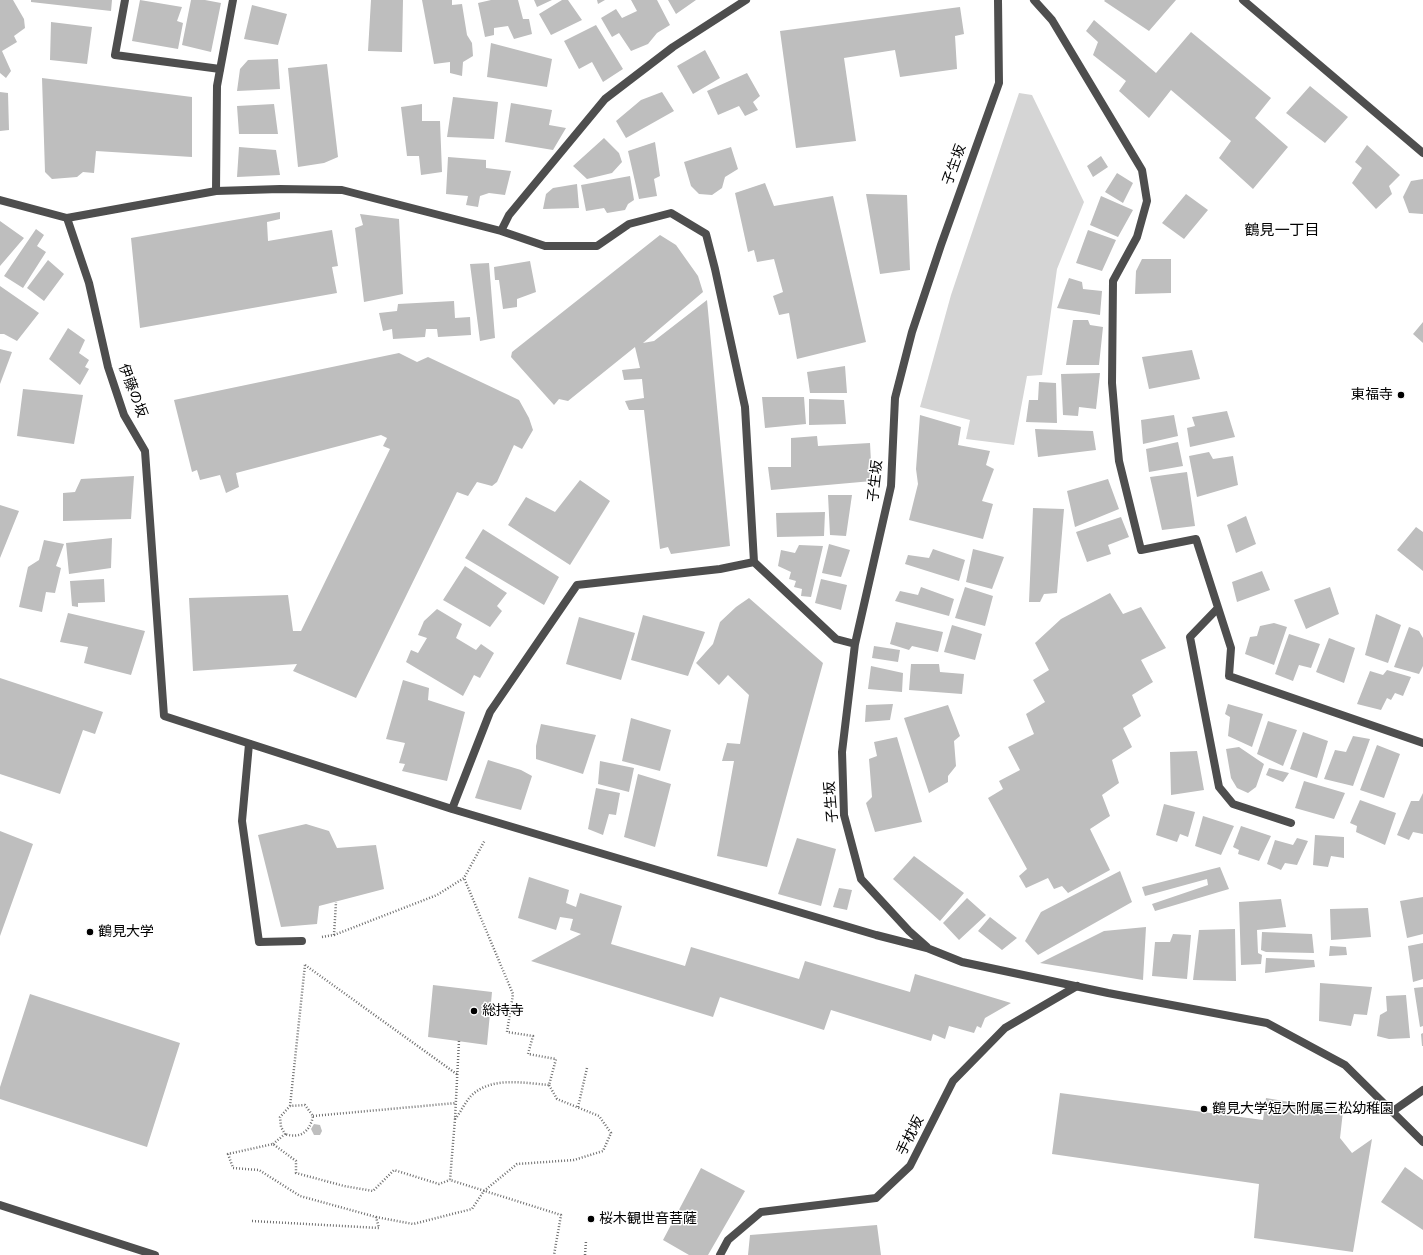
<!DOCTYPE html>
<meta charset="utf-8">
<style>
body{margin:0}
canvas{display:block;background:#fff}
</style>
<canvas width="1423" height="1255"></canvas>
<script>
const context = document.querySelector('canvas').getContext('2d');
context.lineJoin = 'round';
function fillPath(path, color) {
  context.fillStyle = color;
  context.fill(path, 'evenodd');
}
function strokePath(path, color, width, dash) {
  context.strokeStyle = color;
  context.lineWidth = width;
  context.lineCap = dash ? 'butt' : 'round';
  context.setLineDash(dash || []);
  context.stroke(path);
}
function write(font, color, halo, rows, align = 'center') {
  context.font = font + ' "Sofia Sans Condensed","Noto Sans JP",sans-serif';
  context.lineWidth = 3;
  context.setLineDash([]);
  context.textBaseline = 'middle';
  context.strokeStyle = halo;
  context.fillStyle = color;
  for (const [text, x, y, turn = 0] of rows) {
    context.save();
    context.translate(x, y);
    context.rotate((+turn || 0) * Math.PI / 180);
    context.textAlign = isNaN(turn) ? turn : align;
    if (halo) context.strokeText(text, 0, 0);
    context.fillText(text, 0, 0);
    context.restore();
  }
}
const green = new Path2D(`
 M1019,93L1032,95L1084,202L1057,269L1042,375L1027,376L1014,445L966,439L970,420L920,407L951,295Z`);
const building = new Path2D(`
 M0,0H13L24,19L25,28L14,36L17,42L2,51L11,71L6,78L0,73Z
 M31,0H112L111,11L31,2Z
 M140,0L182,7L177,21L183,23L178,49L132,41Z
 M191,0H205L221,3L211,52L182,45Z
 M371,0H403L402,52L368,51Z
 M422,0H452V5L462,4L467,35L472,43L473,56L463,62L462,76L450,73V62L434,64Z
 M491,0H518L523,19H529L532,34L514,39L508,26L494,28V35L485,37L478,3Z
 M534,0H552L537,7Z
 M562,0H568L582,20L551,35L539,14Z
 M597,0H605L598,4Z
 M631,0H657L670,25L657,33L648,44L631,51L619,33L612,37L601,18L616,9L622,18L637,11Z
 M668,0H696L676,14Z
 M1105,0H1176L1149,31L1104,1Z
 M252,5L287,14L278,45L244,39Z
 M960,7L964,34L955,36L957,69L900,77L895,50L844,58L856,141L796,148L780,31Z
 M1094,20L1156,73L1191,32L1271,98L1255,118L1288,147L1253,189L1219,158L1231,141L1171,90L1149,118L1119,91L1126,81L1093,55L1098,42L1086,31Z
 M51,22L92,27L87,64L50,60Z
 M596,25L623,69L603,82L592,62L579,69L564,41Z
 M491,43L552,59L547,87L487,77Z
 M705,50L720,78L693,94L677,66Z
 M278,59L280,89L237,91L240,69L248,60Z
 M327,64L338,157L324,163L298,167L288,68Z
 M747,73L760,96L753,102L758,110L745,116L739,106L718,115L707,91Z
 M42,78L192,97V157L96,151L94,173L83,172L77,177L52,179L45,172Z
 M1310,86L1348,117L1325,143L1286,113Z
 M0,92L8,93L9,130L0,131Z
 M662,92L674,111L626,138L616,121L641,100Z
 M453,97L498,102L494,139L447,137Z
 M511,103L552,110L549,125L566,128L553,150L505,142Z
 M274,104L278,134H239L237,106Z
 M422,104V121H440L442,172L421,175L419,156H407L401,107Z
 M604,138L619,153L622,162L612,173L587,179L573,166Z
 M655,142L660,176L654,179L657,196L639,199L628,151Z
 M1367,145L1400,175L1389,186L1392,194L1376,209L1352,183L1362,168L1355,162Z
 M239,147L276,150L280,175L237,177Z
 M731,147L738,169L725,177L722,188L712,195L699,194L691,186L684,162Z
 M1101,156L1108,167L1093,177L1087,166Z
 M448,157L486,160V168L511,171L505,195L489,193L480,196L478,207L466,205L468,196L446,194Z
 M1117,173L1133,183L1123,203L1105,192Z
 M630,176L634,200L628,204L625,210L607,213L604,208L586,211L581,185Z
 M1423,179V214L1409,213L1403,197L1411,181Z
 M765,183L774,206L833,196L866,342L797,359L789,313L779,315L773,296L783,292L774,259L757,262L754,250L748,252L735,193Z
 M577,184L579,208L543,209L546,194L553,188Z
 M866,194L907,195L910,270L880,274Z
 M1186,194L1208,210L1184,239L1162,223Z
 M1101,196L1133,210L1118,237L1090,225Z
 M280,212V219L267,222L268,241L332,230L338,266L332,267L337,293L140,328L131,238Z
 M360,214L399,219L403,294L364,302L355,228L363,225Z
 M0,221L24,238L0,266Z
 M36,229L44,235L37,246L46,252L23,288L4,276Z
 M1088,230L1116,240L1102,271L1076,263Z
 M660,235L676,245L698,276L703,292L643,343L654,341L707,300L730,546L671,554L668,547L660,549L644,410H629L625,401L644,398L642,379L624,380L622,370L640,368L635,347L568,401L559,399L554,405L511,357L512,352Z
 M1142,259H1171V293L1135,294L1136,271Z
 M48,260L64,274L44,301L27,288Z
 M530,261L536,292L517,299V307L503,309L499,280H495L494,267Z
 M489,263L495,338L480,341L470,264Z
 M1069,278L1082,282L1083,289L1102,291L1100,315L1057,308Z
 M0,286L39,313L17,341L4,334H0Z
 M454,301L455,318L470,317L471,335L438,337L437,329H426L425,337L393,339L392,329L383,331L379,313L397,311L398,304Z
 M1073,320H1088L1090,325L1103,327L1099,365H1066Z
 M1423,322V343L1413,334Z
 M68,328L85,340L79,353L89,360L85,367L89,369L80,385L49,359Z
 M0,349L12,352L0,384Z
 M1192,350L1200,379L1149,389L1142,357Z
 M399,353L417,362L428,357L519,400L529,418L533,430L522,449L514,445L497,482L492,486L477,482L468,496L457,492L356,698L293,671L297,664L193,671L189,598L288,595L293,631H301L390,449L383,446L387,438L381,435L236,473L239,487L226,493L220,475L200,480L197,470L192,472L174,400Z
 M845,366L847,393H810L807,372Z
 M1100,373L1096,409L1079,407L1078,416L1063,415L1061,374Z
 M1039,382L1056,383L1057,423L1026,422L1029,400H1038Z
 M23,389L83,395L74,444L17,436Z
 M762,397H804L806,424L765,428Z
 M809,399L844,400L846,424L809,425Z
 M1227,411L1235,437L1190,447L1187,428L1195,426L1192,417Z
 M920,415L961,427L958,445L990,451L986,465L994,469L982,501L993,504L983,539L909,520L918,484L916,469Z
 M1174,415L1178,436L1143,444L1141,420Z
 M1035,429L1093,431L1096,450L1038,457Z
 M817,436L818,446L870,443L872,481L771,490L768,467H791V438Z
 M1178,442L1183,466L1149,472L1146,449Z
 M1209,452L1213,459L1233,456L1238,485L1197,497L1189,456Z
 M1187,472L1195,526L1162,530L1150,477Z
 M134,476L131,519L63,521V493L75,492L81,479Z
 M1108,479L1119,509L1075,527L1067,491Z
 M580,480L610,501L570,565L508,525L526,497L555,512Z
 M828,495H852L846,536L830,535Z
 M0,505L19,511L0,558Z
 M1033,508L1064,509L1057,593L1044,594L1040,602H1029Z
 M825,512L824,536L777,537L776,513Z
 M1246,516L1256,544L1236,553L1227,525Z
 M1121,517L1129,537L1108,545L1111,554L1087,562L1076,532Z
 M1416,527L1423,532V571L1397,550Z
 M483,529L559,577L544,605L465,558Z
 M112,538L111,568L69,574L66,543Z
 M44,540L64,544L56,566L61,568L55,593L46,592L42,612L19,607L28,567L39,560Z
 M829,544L850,550L841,577L822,573Z
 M799,545L823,546L811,597L801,596L802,589L794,587L796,581L789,579L791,572L778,566L781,550L795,553Z
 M933,549L965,560L959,581L905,564L908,555L929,558Z
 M973,549L1004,557L992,589L966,582Z
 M465,566L507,593L497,606L502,611L490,627L443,600Z
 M1262,571L1270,590L1237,602L1232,582Z
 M104,579L105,602L78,603V607L72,606L70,581Z
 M821,579L847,585L841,610L815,603Z
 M921,587L954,599L949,616L895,601L900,591L918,595Z
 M965,587L993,596L985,626L955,618Z
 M1330,587L1339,614L1306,629L1294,600Z
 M1110,593L1123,614L1141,607L1166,648L1141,660L1153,682L1132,695L1141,716L1123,728L1132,747L1112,760L1119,783L1102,795L1110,816L1090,829L1110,870L1068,893L1062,886L1054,889L1048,878L1026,888L1019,876L1027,869L988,798L1003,789L999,781L1020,770L1008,747L1034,734L1026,714L1045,702L1033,680L1049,670L1035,643L1061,619Z
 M749,598L823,663L767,867L717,856L734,761H722L727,743L740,744L749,695L728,675L719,685L696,663L713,644L720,622L736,607Z
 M437,609L462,624L456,638L476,650L481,644L494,653L480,678L474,675L463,696L406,662L411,650L418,653L427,638L418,635L424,621Z
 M68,613L145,631L131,675L84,663L88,647L60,642Z
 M1376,614L1401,625L1388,663L1365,655Z
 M643,615L705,632L688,676L631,660Z
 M579,617L635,633L621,680L566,664Z
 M896,622L943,632L938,652L912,646L909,650L890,644Z
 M1274,623L1287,627L1274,665L1245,654L1250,637L1257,636L1260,626Z
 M952,625L982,634L975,660L944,652Z
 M1409,627L1419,631L1423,638V666L1419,674L1394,667Z
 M1289,634L1320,644L1311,668L1299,665L1293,681L1275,674Z
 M1329,638L1355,648L1344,683L1316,672Z
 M874,646L900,650L898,662L872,658Z
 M911,664H939L940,672L964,674L962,694L909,690Z
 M871,666L903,673L902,692L868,689Z
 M1387,670L1411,677L1403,696L1395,693L1391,700L1387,698L1381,710L1357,704L1370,671L1383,675Z
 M0,678L103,712L95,734L83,730L60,794L0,774Z
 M403,680L429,688L428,700L465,712L447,781L402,771L405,764L399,763L405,743L386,739Z
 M893,704L890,720L865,722L866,705Z
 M1228,704L1263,714L1252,747L1228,736L1230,717L1225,714Z
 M948,705L960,736L954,741L956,766L948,776V782L929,793L904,718Z
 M631,718L671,730L660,771L622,761Z
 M1268,721L1297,730L1283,766L1257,754Z
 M541,724L596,735L583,774L536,759V746Z
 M1303,732L1328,741L1317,778L1290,769Z
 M1353,736L1370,739L1353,786L1324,779L1335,750L1346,752Z
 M897,737L922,822L875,832L866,803L872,797L869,759L877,756L874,742Z
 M1377,745L1400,754L1384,798L1360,790Z
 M1239,747L1264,764L1256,787L1248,793L1237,788L1231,778L1226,749Z
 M1197,751L1204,790L1171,795L1170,752Z
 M488,760L521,770L532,776L521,810L475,798Z
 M600,761L634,768L629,792L598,784Z
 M1269,768L1289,773L1283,782L1266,775Z
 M638,774L671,784L655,847L624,837Z
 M1304,781L1345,793L1334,819L1295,808Z
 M596,788L620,793L616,815L609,814L603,835L588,829Z
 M1423,793V834L1413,832L1409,840L1397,835L1411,801H1419Z
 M1360,800L1396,813L1385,845L1356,832L1357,826L1350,823Z
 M1164,804L1195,812L1188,837L1180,834L1177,842L1156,835Z
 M1203,816L1234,826L1221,855L1195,846Z
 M306,824L329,831L337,848L376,845L384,889L319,906L317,924L281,927L258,835Z
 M1241,826L1271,836L1259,861L1238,854L1239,850L1233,847Z
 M0,831L33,844L0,936Z
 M1315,835L1344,837V858L1331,856L1328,867L1313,865Z
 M797,838L836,849L821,906L778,894Z
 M1297,838L1308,841L1297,865L1285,863L1281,870L1267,864L1275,840L1293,845Z
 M914,856L964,893L940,921L893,879Z
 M1220,867L1229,889L1155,911L1152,904L1208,885L1207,879L1145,896L1142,887Z
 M1120,871L1132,902L1038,955L1025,941L1041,912Z
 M529,877L569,890L566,903L576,907L580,893L622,906L611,944L685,966L691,947L799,979L805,961L910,992L915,974L1011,1003L985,1018L981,1028L977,1026L974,1033L949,1026L945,1039L933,1034L931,1041L831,1010L824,1030L720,997L713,1017L531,961L581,934L570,930L573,919L560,917L556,930L518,918Z
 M839,888L852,890L847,910L833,907Z
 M1423,897V934L1407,938L1400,901Z
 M967,898L986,915L959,940L943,923Z
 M1281,899L1286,927L1257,930L1258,953L1262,955L1261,964L1241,965L1239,902Z
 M1368,908L1371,937L1331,940L1330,909Z
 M990,917L1017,938L1002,950L978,931Z
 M1146,927L1143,980L1040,963L1104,931Z
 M1235,929L1236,981L1193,980L1199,930Z
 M1262,932L1312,934L1314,953L1266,952L1261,950Z
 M1173,934L1191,935L1187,979L1152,976L1155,942H1170Z
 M1423,943V979L1413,982L1408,946Z
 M1330,946L1346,947L1347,955L1329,956Z
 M1266,958L1314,960L1315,967L1265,973Z
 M1320,983L1372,987L1367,1015L1354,1014L1351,1026L1319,1021Z
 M433,985L492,992L487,1045L428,1037Z
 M1423,987V1026L1420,1027L1414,988Z
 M30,994L180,1043L147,1147L0,1099V1087Z
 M1406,995L1410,1038L1389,1039L1377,1036L1380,1015L1387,1011L1386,996Z
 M1423,1033V1046H1422L1421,1034Z
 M1060,1093L1263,1120L1266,1098L1343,1111L1340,1138L1352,1153L1372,1139L1353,1252L1254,1238L1259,1184L1052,1154Z
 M314,1124L320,1125L322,1131L320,1135H314L311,1129Z
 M1405,1167L1423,1180V1230L1381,1202Z
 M701,1168L745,1191L708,1255H689L663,1240Z
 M877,1225L881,1255H748L750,1235Z`);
const path = new Path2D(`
 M334,935L437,895L464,878L485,840
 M322,937L334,935L336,902
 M305,965L458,1075
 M459,1041L455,1119L450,1180L561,1215L554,1255
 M290,1106L305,965
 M578,1107L587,1068
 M313,1116L456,1103
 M455,1119C461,1112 465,1102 471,1096C491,1076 524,1083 549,1085L556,1059L528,1054L533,1036L507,1032L513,994L464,878
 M273,1144L285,1134L281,1127L280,1117L290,1106L305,1105L313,1116C310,1132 300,1139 285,1134
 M376,1217L413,1224L472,1209L484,1191L517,1164L574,1160L603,1151L611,1133L599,1116L557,1099L549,1085
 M252,1221L379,1228L376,1217L300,1196L259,1170L233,1168L228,1154L273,1144L296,1161V1173L344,1186L373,1191L394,1170L439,1184L450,1180
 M585,1255L586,1241`);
const lane = new Path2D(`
 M125,0L115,55L220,69
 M249,744L242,821L259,942L302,941
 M1393,1111L1423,1090
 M0,1205L155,1255
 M720,1255L728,1240L761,1212L876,1198L910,1166L953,1081L1005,1028L1077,986`);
const street = new Path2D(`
 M1034,0L1052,20L1142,170L1147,201L1137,237L1113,281L1112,383L1116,430L1119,461L1141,550L1196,539L1231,648L1229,676L1423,743
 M1243,0L1423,153
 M216,191L217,86L233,0
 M0,200L67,218L216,191L280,189L342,190L501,231L545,246H597L629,224L671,213L706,234L715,269L745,407L754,562L836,639L855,644
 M67,218L89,283L108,367L124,415L145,451L164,716L452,809L876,935L927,948L962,962L1108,993L1267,1023L1345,1065L1423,1142
 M501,231L509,215L605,99L673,47L746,0
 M1218,608L1190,637L1219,787L1233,804L1291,823
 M452,809L490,712L577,585L720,569L754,562
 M927,947L909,931L861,879L844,815L842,752L855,644L891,486L895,398L912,332L941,245L999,83L998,0`);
const markers = [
 [1401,395,4,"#000"],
 [90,932,4,"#000"],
 [474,1011,4,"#000"],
 [1204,1109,4,"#000"],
 [591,1219,4,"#000"]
];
const streetNames = [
 ["子生坂",955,165,-70],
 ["伊藤の坂",132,391,69],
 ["子生坂",876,481,-84],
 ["子生坂",832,802,-95],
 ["手枕坂",911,1136,-63]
];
const poiNames = [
 ["東福寺",1393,395,"right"],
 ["鶴見大学",98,932],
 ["総持寺",482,1011],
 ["鶴見大学短大附属三松幼稚園",1212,1109],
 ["桜木観世音菩薩",599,1219]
];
const neighbourhoodNames = [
 ["鶴見一丁目",1282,231]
];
fillPath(green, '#d5d5d5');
fillPath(building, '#bebebe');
strokePath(path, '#707070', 2.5, [1, 2]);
strokePath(lane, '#4e4e4e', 8);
strokePath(street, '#4e4e4e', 8);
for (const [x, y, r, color] of markers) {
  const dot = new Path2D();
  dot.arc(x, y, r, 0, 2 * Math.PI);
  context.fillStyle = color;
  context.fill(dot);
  strokePath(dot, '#fff', 1.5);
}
write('14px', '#000', '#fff', streetNames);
write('14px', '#000', '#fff', poiNames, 'left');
write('15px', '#000', '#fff', neighbourhoodNames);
</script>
